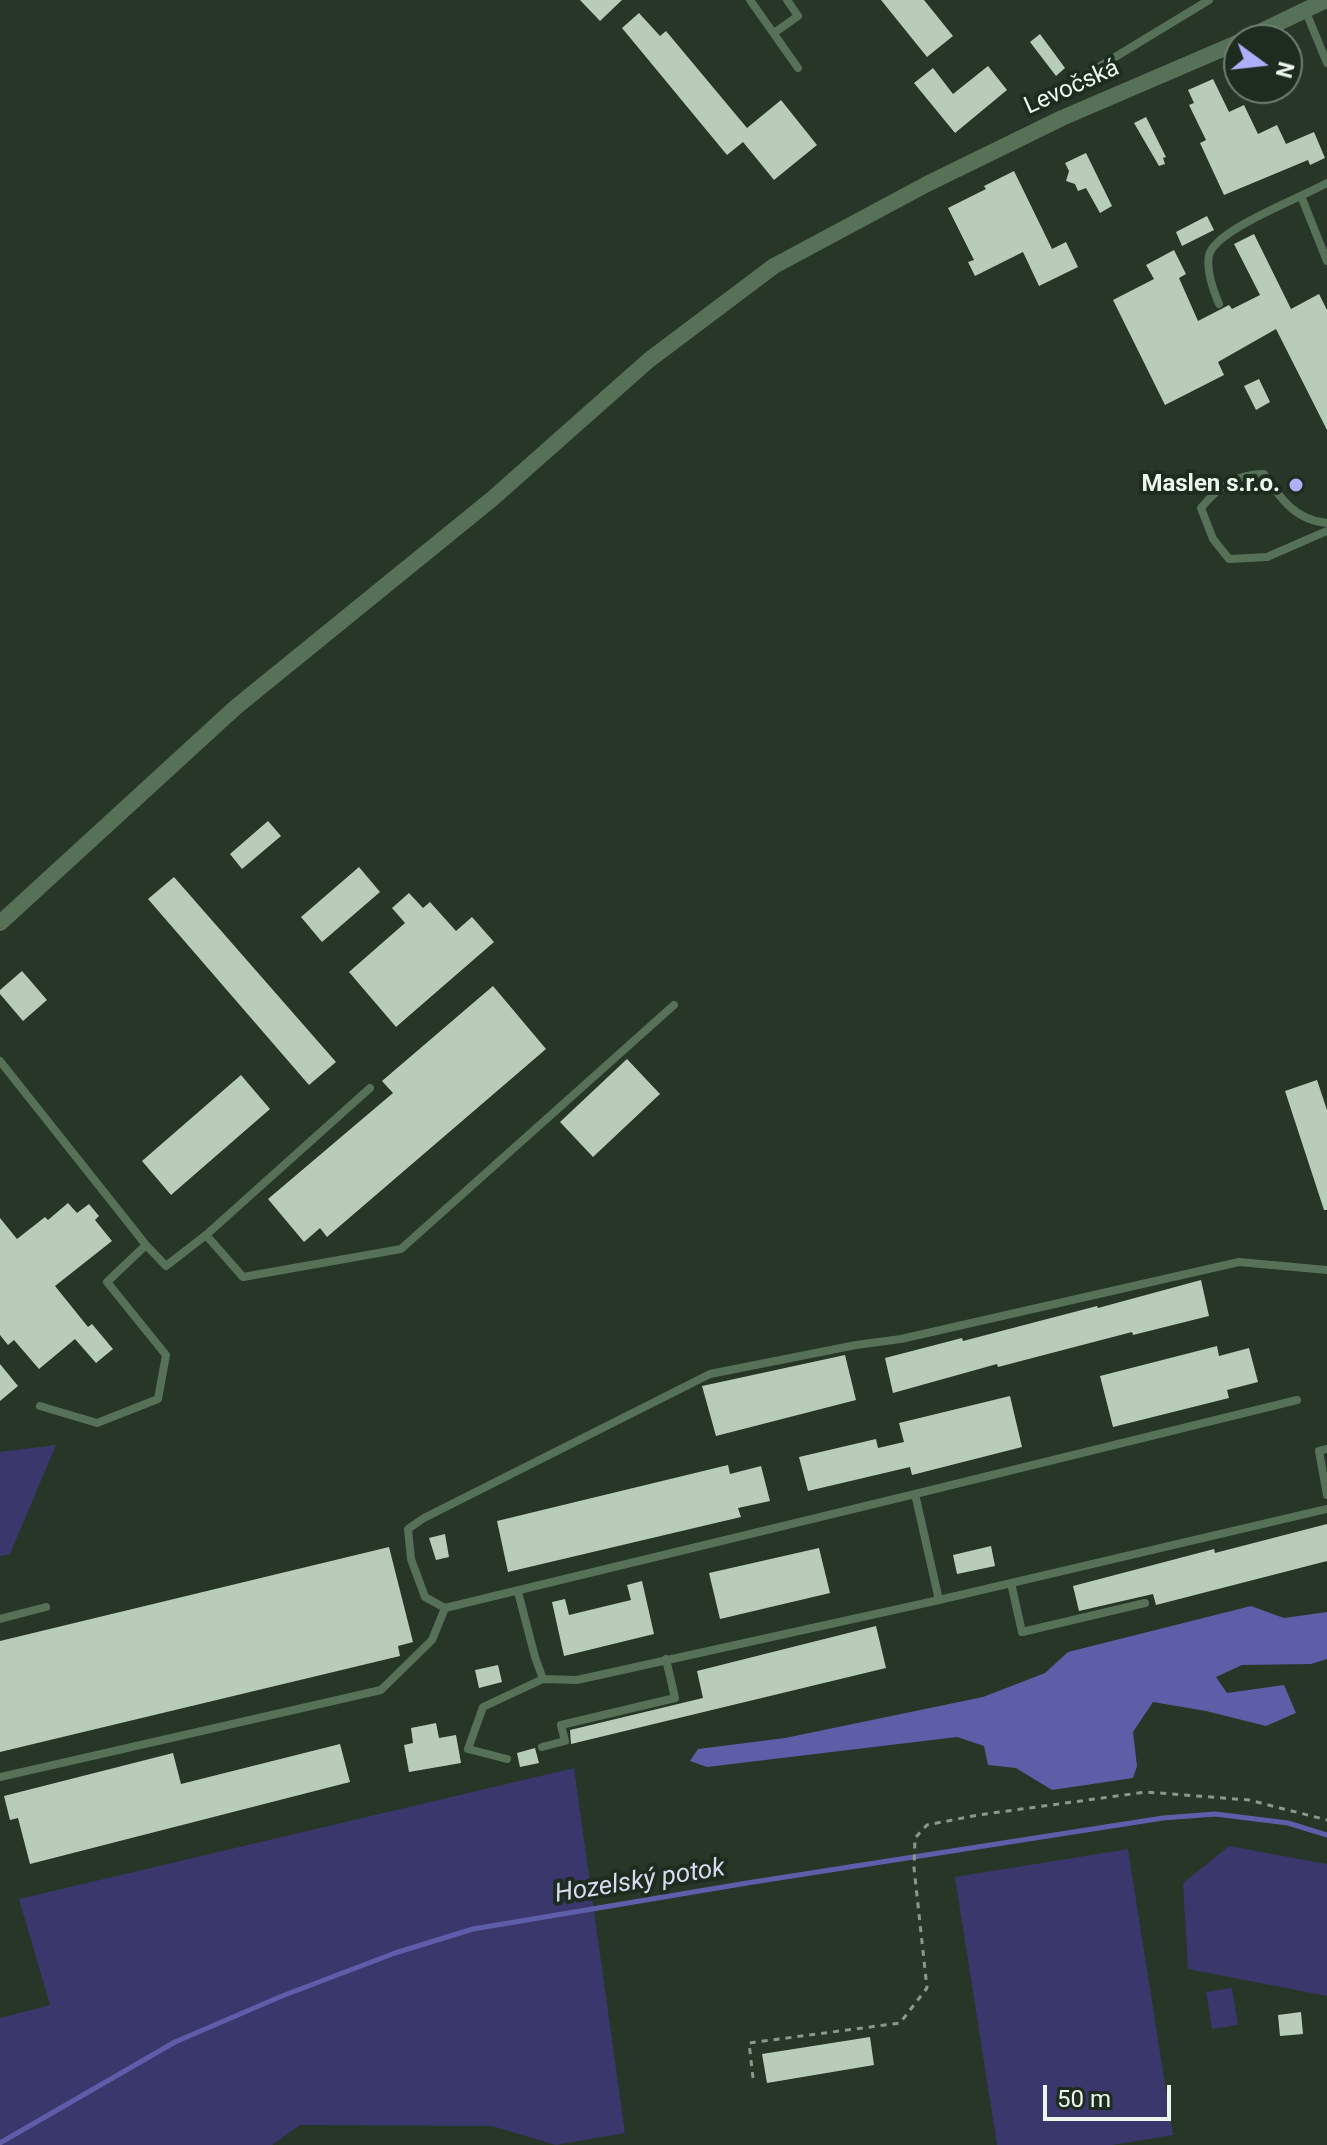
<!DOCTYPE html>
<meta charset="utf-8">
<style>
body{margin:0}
#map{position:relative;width:1327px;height:2145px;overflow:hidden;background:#273627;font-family:Roboto,sans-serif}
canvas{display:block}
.north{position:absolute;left:1223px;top:24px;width:80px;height:80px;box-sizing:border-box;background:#1d2c1e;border:2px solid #707d70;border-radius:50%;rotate:105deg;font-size:22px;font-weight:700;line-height:32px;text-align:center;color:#ecf6ec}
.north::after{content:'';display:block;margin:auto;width:28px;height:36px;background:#adaffb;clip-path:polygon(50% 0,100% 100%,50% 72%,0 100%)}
.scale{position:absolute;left:1043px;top:2085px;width:128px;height:36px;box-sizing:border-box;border:4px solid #ecf6ec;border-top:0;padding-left:10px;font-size:24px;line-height:28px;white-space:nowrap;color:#ecf6ec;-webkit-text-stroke:6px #1d2c1e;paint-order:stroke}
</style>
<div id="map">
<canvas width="1327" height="2145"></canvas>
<div class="north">N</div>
<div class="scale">50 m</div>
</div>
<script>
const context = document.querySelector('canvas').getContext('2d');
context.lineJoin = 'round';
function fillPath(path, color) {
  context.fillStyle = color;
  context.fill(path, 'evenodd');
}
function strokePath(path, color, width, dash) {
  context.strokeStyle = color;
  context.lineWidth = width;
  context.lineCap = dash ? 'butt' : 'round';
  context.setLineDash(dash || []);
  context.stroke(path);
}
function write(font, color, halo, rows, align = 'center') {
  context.font = font + ' Roboto,sans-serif';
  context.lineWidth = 8;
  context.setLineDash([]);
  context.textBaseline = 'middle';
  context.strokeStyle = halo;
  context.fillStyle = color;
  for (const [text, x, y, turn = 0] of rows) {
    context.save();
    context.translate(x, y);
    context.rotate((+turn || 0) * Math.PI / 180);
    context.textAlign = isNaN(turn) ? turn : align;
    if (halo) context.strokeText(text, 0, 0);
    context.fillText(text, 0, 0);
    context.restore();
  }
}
const green = new Path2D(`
 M56,1445L10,1554L0,1556V1452Z
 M574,1768L625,2133L556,2145L492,2126L300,2125L272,2145H0V2018L50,2005L19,1899Z
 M1229,1846L1327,1864V1996L1188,1969L1183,1883Z
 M1128,1849L1173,2135L1112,2145H997L955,1877Z
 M1232,1988L1238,2025L1212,2029L1206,1992Z`);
const forest = new Path2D(`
 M1251,1606L1284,1618L1327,1612V1659L1311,1664L1242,1665L1216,1677L1227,1693L1284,1685L1296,1713L1266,1726L1206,1711L1153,1702L1133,1732L1137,1766L1133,1778L1052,1790L1016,1768L988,1765L984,1746L957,1737L707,1767L690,1761L698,1749L785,1738L983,1697L1045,1673L1068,1652Z`);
const stream = new Path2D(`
 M0,2143L175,2042L282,1996L395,1953L473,1929L747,1883L1163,1818L1215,1814L1288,1823L1327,1835`);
const building = new Path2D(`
 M580,0H622L600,21Z
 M881,0H924L953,36L927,57Z
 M639,13L660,36L666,31L747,128L781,100L817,145L774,180L743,142L727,155L622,28Z
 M1040,34L1065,68L1056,76L1030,42Z
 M988,66L1007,90L955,133L914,83L933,68L953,94Z
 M1213,79L1229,112L1244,105L1258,134L1277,125L1286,144L1314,132L1325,158L1310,165L1308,160L1224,195L1200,143L1206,140L1189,105L1194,103L1188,90Z
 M1146,117L1166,157L1163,158L1165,164L1159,166L1134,123Z
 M1086,153L1112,206L1100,213L1086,188L1078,191L1075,184L1066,181L1069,171L1065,163Z
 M1014,171L1052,249L1066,242L1078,267L1039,286L1023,252L975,276L968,262L974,260L948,208L986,189L984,186Z
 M1207,216L1214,230L1182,246L1176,232Z
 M1254,234L1291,309L1319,294L1327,310V430L1276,329L1218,362L1224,375L1165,405L1113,300L1154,279L1146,265L1174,250L1186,274L1179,278L1198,321L1229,305L1232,309L1260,295L1234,244Z
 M1259,379L1270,402L1256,410L1244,386Z
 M268,821L281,836L242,869L230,854Z
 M359,867L380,892L322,942L301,917Z
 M174,877L336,1062L309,1085L148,899Z
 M409,893L423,908L430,902L456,931L472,917L494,942L396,1027L349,972L405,923L392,908Z
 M22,971L47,1000L23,1021L0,994V990Z
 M493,986L546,1049L327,1237L320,1228L304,1242L268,1199L393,1093L382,1081Z
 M627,1059L660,1094L593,1157L560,1122Z
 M241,1075L270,1109L171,1195L142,1161Z
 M1317,1080L1327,1110V1210H1324L1285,1091Z
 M68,1203L77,1213L89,1204L99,1216L95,1220L112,1241L55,1286L88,1327L92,1324L113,1349L96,1363L75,1339L39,1369L14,1340L8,1345L0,1335V1218L17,1239L45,1217L48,1220Z
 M1201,1280L1209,1316L1133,1335L1132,1332L998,1367L997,1364L893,1393L885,1358L962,1338L963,1341L1097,1306L1098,1308Z
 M1217,1346L1219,1356L1249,1348L1258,1382L1227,1390L1229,1398L1113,1427L1100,1376Z
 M845,1355L856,1400L716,1436L702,1386Z
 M0,1364L18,1386L0,1401Z
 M1010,1396L1022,1447L912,1475L910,1467L808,1491L799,1457L876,1439L878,1448L904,1442L899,1423Z
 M728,1465L730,1474L761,1466L770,1501L738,1508L741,1517L508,1572L497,1521Z
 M1327,1524V1561L1156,1605L1153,1594L1079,1611L1073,1586L1214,1549L1215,1553Z
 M445,1534L449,1557L436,1560L429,1538Z
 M991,1546L995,1566L957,1574L953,1555Z
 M389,1547L413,1642L398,1646L400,1656L0,1752V1641Z
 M819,1548L830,1593L720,1619L709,1573Z
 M642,1581L654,1634L564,1656L552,1602L565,1599L569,1615L631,1600L627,1585Z
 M876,1626L886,1668L571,1744L570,1730L703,1698L697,1671Z
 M498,1665L502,1682L479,1688L475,1670Z
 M436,1723L439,1738L456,1735L461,1763L409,1772L404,1745L413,1743L411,1728Z
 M340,1744L350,1782L30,1864L18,1818L10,1820L4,1796L173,1753L181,1784Z
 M535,1748L539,1763L520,1767L517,1753Z
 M1301,2012L1303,2034L1280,2036L1278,2015Z
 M870,2037L874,2065L767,2083L762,2054Z`);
const path = new Path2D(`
 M753,2078L749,2043L900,2023L927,1988L914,1868L915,1838L927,1825L978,1815L1146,1792L1249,1800L1327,1820`);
const lane = new Path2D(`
 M750,0L798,68
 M1306,12L1327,63
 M774,33L798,16L787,0
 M1046,99L1209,0
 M1301,196L1327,261
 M1219,304C1213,290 1206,270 1209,255C1216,229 1303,197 1327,183
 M1327,523C1295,520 1281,499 1264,474C1236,474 1218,487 1201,508L1213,539L1229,559L1267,557L1327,531
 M0,1061L146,1245L166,1266L206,1235L370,1088
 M206,1235L243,1277L401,1249L674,1005
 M1297,1400L915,1494L939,1600L1327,1509
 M40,1406L97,1423L158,1399L166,1355L107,1282L146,1245
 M1327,1449L1319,1451L1327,1495
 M915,1494L445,1608L425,1597L411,1559L408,1529L424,1518L710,1374L856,1345L901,1339L1239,1262L1327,1270
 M1011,1583L1022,1632L1145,1603
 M518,1592L535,1657L543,1679L577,1680L939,1600
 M0,1619L46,1607
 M542,1747L565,1741L561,1725L675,1698L666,1659
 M507,1759L468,1749L483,1707L543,1679
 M0,1777L381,1690L432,1640L445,1608`);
const street = new Path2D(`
 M1243,40L1326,0
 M0,923L236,707L492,499L649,360L774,266L927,184L1062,118L1239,42`);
const markers = [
 [1296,485,8,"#adaffb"]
];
const streetNames = [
 ["Levočská",1072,88,-24]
];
const poiNames = [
 ["Maslen s.r.o.",1280,485]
];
const waterNames = [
 ["Hozelský potok",640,1882,-9]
];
fillPath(green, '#39376b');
fillPath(forest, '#5e5da8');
strokePath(stream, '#5f5da9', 5);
fillPath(building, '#b9ccb9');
strokePath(path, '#8b988b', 3, [6, 6]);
strokePath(lane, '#567157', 8);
strokePath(street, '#567157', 16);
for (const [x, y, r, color] of markers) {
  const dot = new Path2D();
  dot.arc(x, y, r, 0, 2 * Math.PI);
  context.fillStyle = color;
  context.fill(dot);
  strokePath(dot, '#1d2c1e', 3);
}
write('24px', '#ecf6ec', '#1d2c1e', streetNames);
write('bold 24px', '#ecf6ec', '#1d2c1e', poiNames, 'right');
write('italic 26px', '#d8daf0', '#1d2c1e', waterNames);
</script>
